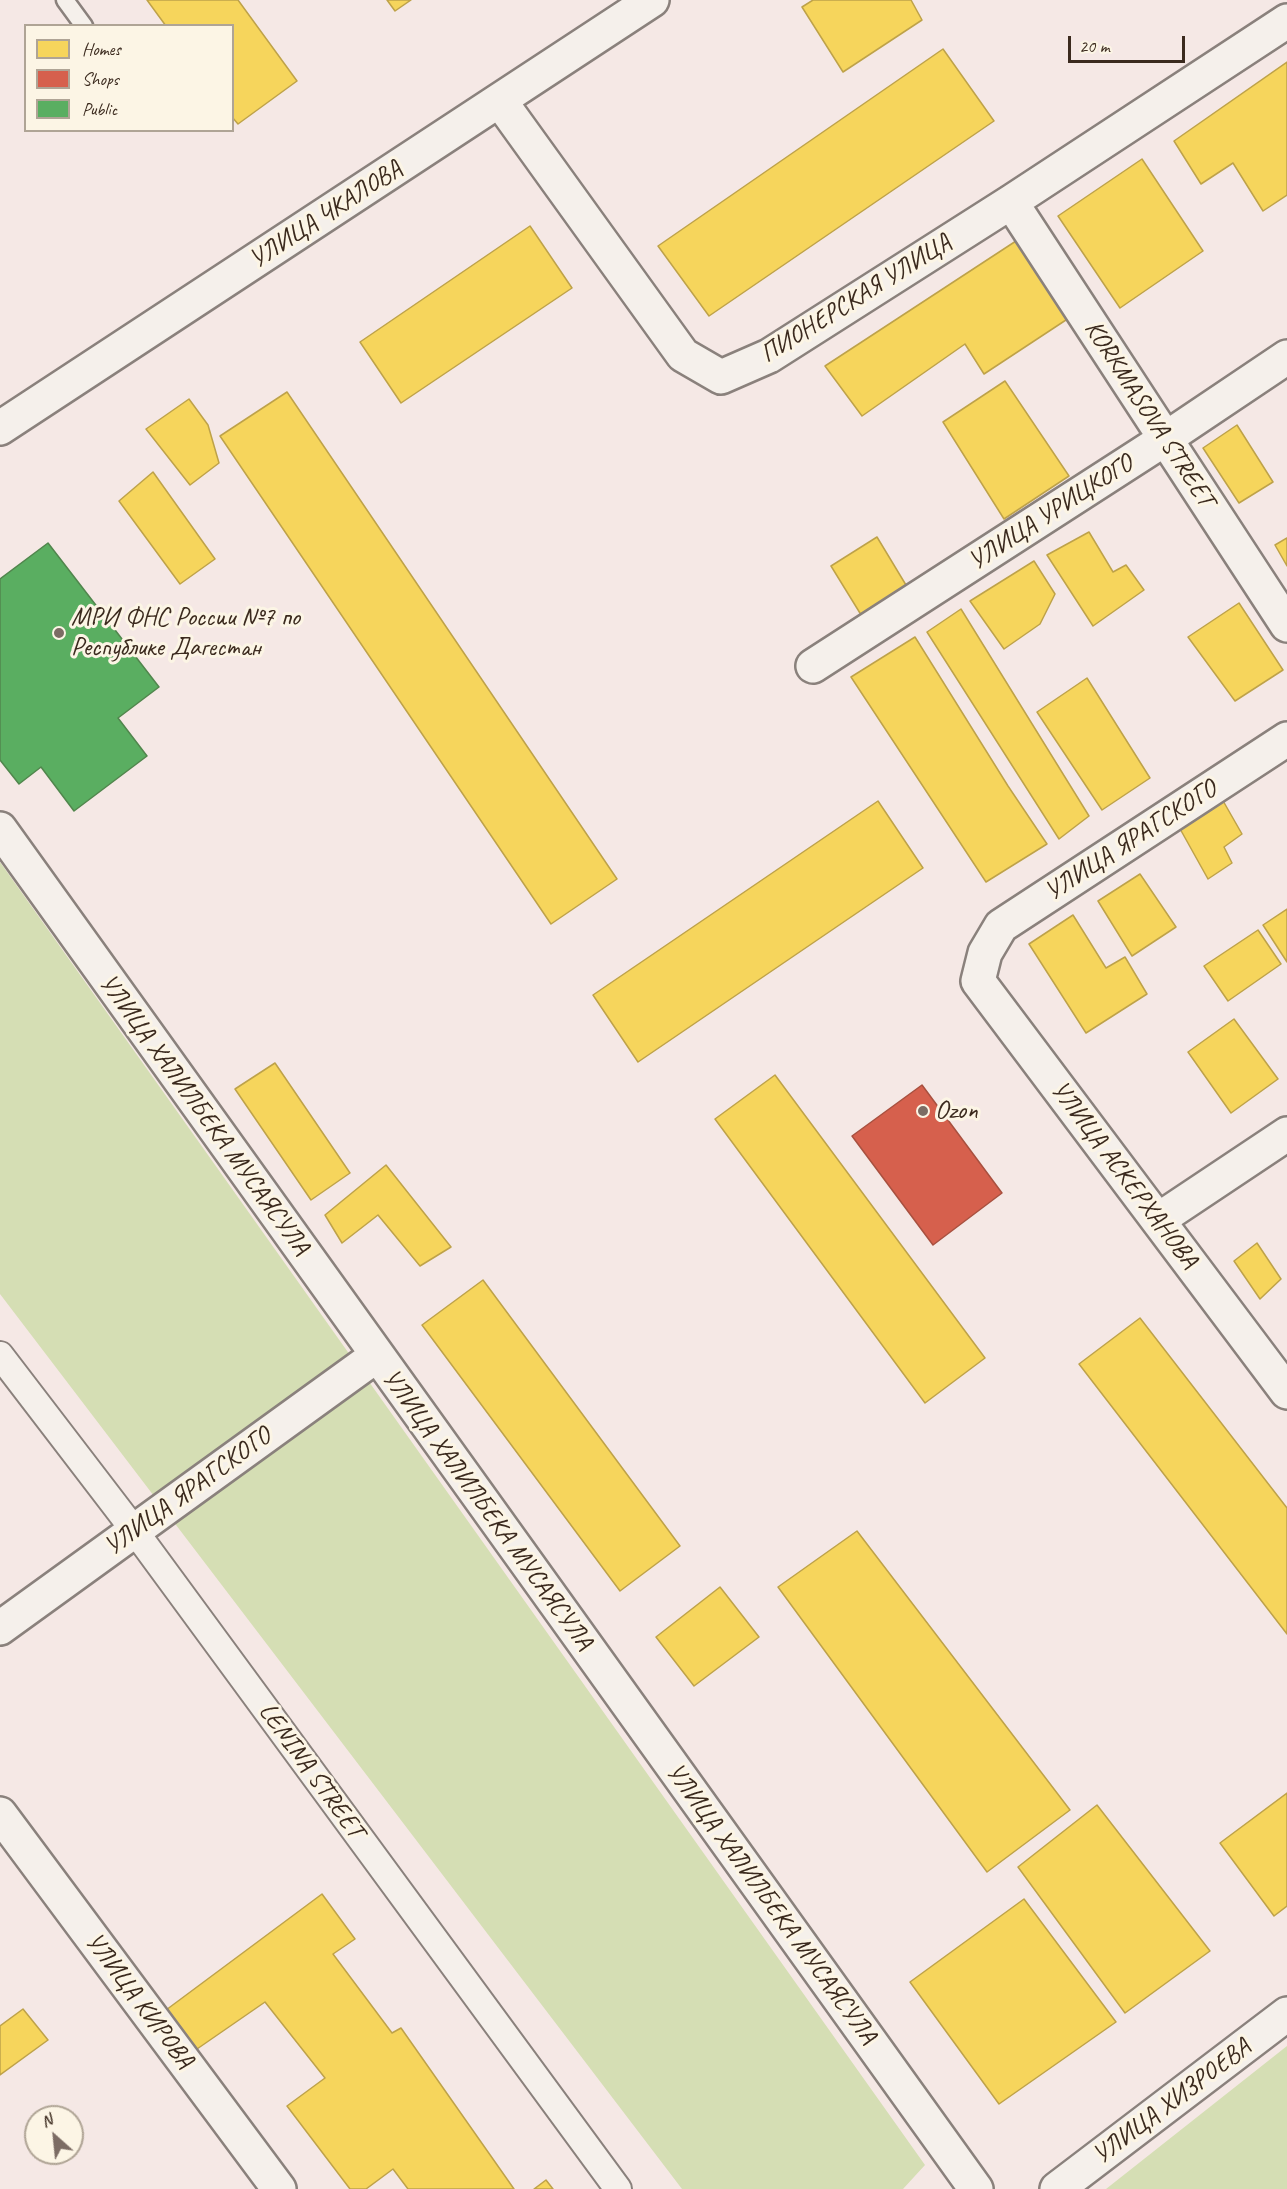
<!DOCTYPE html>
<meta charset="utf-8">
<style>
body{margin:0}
#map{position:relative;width:1287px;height:2189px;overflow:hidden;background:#f5e8e5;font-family:Caveat,sans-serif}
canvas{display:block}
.legend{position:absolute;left:24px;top:24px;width:210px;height:108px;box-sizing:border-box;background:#fcf5e5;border:2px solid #afa495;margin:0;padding:8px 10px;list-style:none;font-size:18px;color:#3b2a1e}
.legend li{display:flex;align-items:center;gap:12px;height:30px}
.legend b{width:30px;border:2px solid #afa495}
.north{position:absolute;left:24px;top:2105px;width:60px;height:60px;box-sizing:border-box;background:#fcf5e5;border:2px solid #afa495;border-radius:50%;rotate:333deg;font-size:16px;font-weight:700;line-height:24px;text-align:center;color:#3b2a1e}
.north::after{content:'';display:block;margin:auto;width:21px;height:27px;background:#7c6c64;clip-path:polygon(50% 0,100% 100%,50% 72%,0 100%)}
.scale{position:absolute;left:1068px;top:36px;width:117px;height:27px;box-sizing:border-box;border:3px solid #3b2a1e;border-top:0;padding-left:8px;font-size:18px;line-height:21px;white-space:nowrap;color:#3b2a1e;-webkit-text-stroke:4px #fcf5e5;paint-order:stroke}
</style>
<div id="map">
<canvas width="1287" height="2189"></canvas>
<ul class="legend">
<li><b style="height:16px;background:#f6d55c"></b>Homes</li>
<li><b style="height:16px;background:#d6604d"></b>Shops</li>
<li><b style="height:16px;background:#5aae61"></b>Public</li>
</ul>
<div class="north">N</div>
<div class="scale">20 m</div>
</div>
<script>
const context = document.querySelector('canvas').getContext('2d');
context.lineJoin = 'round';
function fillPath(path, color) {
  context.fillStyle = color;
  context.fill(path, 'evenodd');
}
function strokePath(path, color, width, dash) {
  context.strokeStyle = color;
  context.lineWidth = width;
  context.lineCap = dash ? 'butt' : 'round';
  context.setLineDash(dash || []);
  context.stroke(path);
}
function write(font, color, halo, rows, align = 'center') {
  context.font = font + ' Caveat,sans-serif';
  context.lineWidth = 6;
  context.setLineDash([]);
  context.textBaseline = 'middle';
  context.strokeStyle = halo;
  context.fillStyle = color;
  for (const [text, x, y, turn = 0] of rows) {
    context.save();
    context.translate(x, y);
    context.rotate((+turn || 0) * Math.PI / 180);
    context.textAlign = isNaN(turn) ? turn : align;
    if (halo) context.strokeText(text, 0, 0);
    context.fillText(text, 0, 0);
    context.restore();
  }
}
const green = new Path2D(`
 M0,862L925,2165L903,2189H682L0,1294Z
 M1287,2046V2189H1106Z`);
const homes = new Path2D(`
 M147,0H238L297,81L238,124L232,117V26H166Z
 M387,0H411L395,11Z
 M813,0H911L922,20L843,72L802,7Z
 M943,49L994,121L709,316L658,246Z
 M1287,62V195L1263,211L1233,163L1201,184L1174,141Z
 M1142,159L1203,251L1120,308L1058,216Z
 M530,226L572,288L401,403L360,342Z
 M1016,241L1069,318L984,374L965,344L862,416L825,366Z
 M1005,381L1069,476L1004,519L943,422Z
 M287,392L617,879L551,924L220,436Z
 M189,399L208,425L219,463L190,485L146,429Z
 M1237,425L1273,482L1239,503L1203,448Z
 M153,472L215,559L180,584L119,501Z
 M1089,532L1113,572L1126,565L1144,590L1093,626L1047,555Z
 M877,537L909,590L863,618L831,566Z
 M1287,538V566L1275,545Z
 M1034,561L1055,594L1040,624L1004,649L970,601Z
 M1239,603L1283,670L1235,701L1188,637Z
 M961,609L1089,816L1059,839L927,632Z
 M915,637L1008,786L1047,844L986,882L851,677Z
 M1087,678L1150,778L1102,810L1037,712Z
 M1222,799L1242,834L1224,847L1232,863L1208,879L1179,827Z
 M878,801L923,868L638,1062L593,995Z
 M1140,874L1176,927L1132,956L1098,901Z
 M1287,909V962L1263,925Z
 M1073,915L1106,968L1125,957L1147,994L1086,1033L1029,944Z
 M1258,930L1281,964L1228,1001L1204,966Z
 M1234,1019L1278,1079L1231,1113L1188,1052Z
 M275,1063L350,1173L311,1200L235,1089Z
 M775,1075L985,1358L925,1403L715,1119Z
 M386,1165L451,1247L420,1266L378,1215L342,1243L325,1215Z
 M1257,1243L1281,1279L1260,1299L1234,1261Z
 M483,1280L680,1546L620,1591L422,1325Z
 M1140,1318L1287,1508V1634L1079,1364Z
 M857,1531L1070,1810L987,1872L778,1587Z
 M720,1587L759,1637L694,1686L656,1637Z
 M1287,1793V1906L1274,1916L1220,1843Z
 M1097,1805L1210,1951L1125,2013L1018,1867Z
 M322,1894L355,1939L333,1954L392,2033L401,2028L514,2189H408L393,2169L366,2189H350L287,2106L325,2078L265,2002L197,2049L166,2010Z
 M1024,1899L1116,2022L999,2104L910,1982Z
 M23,2009L48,2040L0,2075V2026Z
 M546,2180L553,2189H534Z`);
const shops = new Path2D(`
 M922,1085L1002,1193L933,1245L852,1136Z`);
const public = new Path2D(`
 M48,543L159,687L118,718L147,756L74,811L41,767L19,784L0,760V579Z`);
const service = new Path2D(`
 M65,0L84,26`);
const pedestrian = new Path2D(`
 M0,1355L134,1530L618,2189`);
const minor = new Path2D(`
 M500,101L683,355L721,377L769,356L1011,202L1287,21
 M1011,202L1287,625
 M0,428L652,0
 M813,666L1165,439L1287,357
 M1287,739L1001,926L985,953L978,981L1287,1392
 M0,829L976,2189
 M1158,1220L1287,1134
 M0,1628L376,1356
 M0,1814L279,2189
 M1057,2189L1287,2014`);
const markers = [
 [59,633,6,"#7c6c64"],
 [923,1111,6,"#7c6c64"]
];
const streetNames = [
 ["УЛИЦА ЧКАЛОВА",326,215,-33],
 ["ПИОНЕРСКАЯ УЛИЦА",856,299,-32],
 ["KORKMASOVA STREET",1149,414,57],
 ["УЛИЦА УРИЦКОГО",1051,513,-33],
 ["УЛИЦА ЯРАГСКОГО",1131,841,-33],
 ["УЛИЦА ХАЛИЛБЕКА МУСАЯСУЛА",204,1115,54],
 ["УЛИЦА АСКЕРХАНОВА",1124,1175,53],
 ["УЛИЦА ЯРАГСКОГО",188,1492,-36],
 ["УЛИЦА ХАЛИЛБЕКА МУСАЯСУЛА",487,1510,54],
 ["LENINA STREET",311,1771,54],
 ["УЛИЦА ХАЛИЛБЕКА МУСАЯСУЛА",771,1904,54],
 ["УЛИЦА КИРОВА",139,2001,53],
 ["УЛИЦА ХИЗРОЕВА",1172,2102,-37]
];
const poiNames = [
 ["МРИ ФНС России №7 по",71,618],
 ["Республике Дагестан",71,648],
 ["Ozon",935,1111]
];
fillPath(green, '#d5deb4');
fillPath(homes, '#f6d55c');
strokePath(homes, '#bea249', 1.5);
fillPath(shops, '#d6604d');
strokePath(shops, '#a8503f', 1.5);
fillPath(public, '#5aae61');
strokePath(public, '#51864d', 1.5);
strokePath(service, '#8a817c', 21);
strokePath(pedestrian, '#8a817c', 30);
strokePath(minor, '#8a817c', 38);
strokePath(service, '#f5f0eb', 16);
strokePath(pedestrian, '#f5f0eb', 26);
strokePath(minor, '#f5f0eb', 33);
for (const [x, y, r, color] of markers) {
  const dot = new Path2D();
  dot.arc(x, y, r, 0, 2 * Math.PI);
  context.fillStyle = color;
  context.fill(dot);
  strokePath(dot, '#fcf5e5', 2);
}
write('26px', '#3b2a1e', '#fcf5e5', streetNames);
write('26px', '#3b2a1e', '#fcf5e5', poiNames, 'left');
</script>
